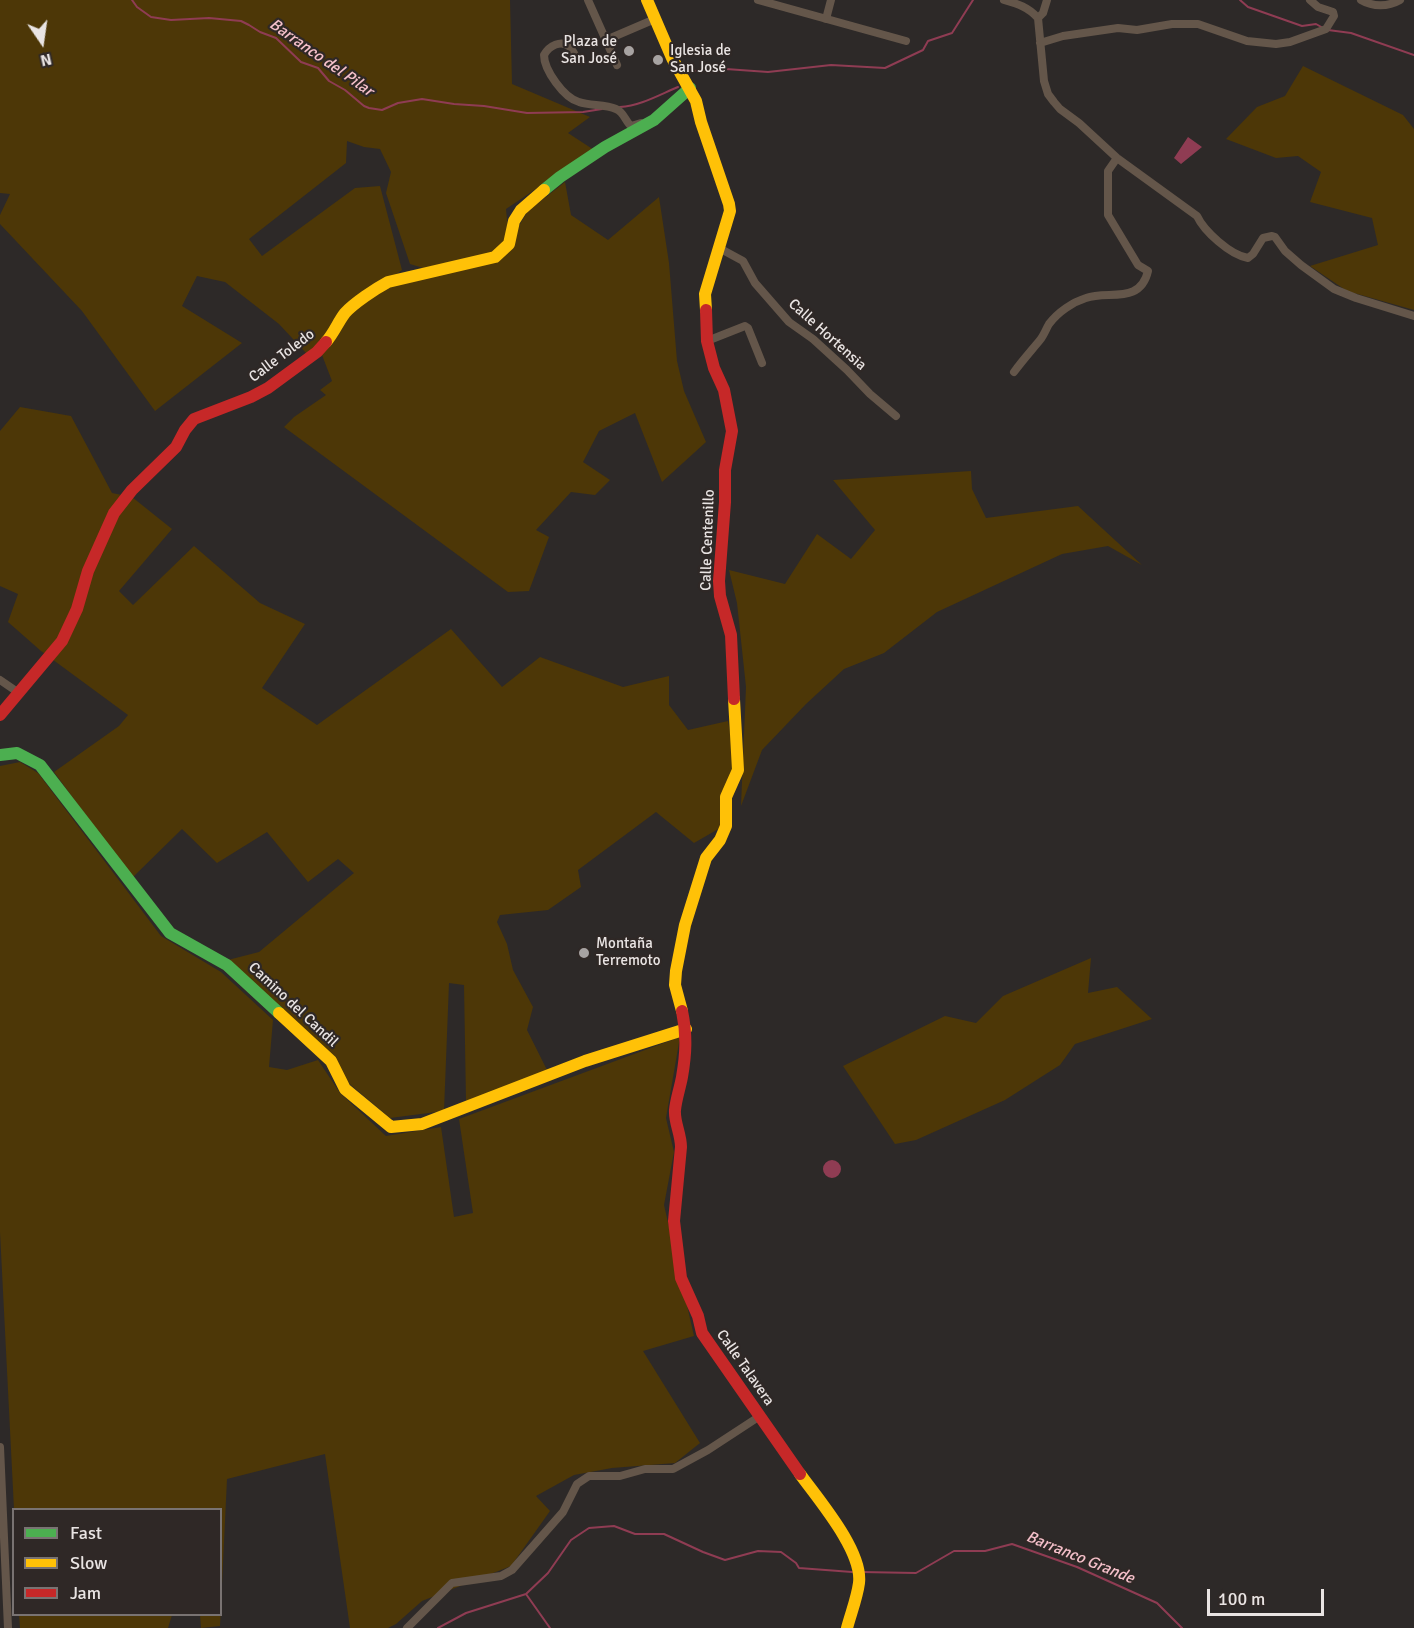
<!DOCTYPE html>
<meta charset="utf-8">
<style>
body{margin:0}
#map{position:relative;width:1414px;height:1628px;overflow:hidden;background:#2d2928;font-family:Signika,sans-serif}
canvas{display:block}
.legend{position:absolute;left:12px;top:1508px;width:210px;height:108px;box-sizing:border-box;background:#2f2826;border:2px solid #797372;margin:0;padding:8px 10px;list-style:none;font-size:18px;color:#e9e4e3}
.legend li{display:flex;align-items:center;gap:12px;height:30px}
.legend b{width:30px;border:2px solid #797372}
.north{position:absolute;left:12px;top:12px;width:60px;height:60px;-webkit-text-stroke:4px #2f2826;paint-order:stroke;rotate:167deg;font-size:16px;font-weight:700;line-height:24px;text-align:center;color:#e9e4e3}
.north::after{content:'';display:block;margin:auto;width:21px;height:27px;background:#e9e4e3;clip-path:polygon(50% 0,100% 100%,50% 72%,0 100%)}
.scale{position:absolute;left:1207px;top:1589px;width:117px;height:27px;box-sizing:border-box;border:3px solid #e9e4e3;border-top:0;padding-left:8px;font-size:18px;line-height:21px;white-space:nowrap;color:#e9e4e3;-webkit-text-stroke:4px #2f2826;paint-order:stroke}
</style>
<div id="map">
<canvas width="1414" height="1628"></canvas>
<ul class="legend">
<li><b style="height:8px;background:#4caf50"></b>Fast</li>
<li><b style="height:8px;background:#ffc107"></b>Slow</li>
<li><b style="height:8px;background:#c62828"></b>Jam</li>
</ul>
<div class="north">N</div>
<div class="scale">100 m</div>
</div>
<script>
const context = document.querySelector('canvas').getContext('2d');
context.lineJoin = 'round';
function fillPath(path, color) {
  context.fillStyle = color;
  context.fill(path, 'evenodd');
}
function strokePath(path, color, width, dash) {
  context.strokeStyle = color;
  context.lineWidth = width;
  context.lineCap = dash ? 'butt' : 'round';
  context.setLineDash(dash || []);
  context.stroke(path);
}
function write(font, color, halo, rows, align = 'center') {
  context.font = font + ' Signika,sans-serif';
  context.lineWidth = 4.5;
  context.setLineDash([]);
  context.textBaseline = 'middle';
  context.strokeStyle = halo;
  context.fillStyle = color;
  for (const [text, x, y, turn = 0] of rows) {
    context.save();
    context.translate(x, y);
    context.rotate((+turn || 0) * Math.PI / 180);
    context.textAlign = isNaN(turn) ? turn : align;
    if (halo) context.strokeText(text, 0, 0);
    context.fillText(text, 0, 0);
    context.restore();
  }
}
const green = new Path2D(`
 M0,0H510L512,84L590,117L568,133L594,150L506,209L509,242L528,211L565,182L571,215L608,240L659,197L669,263L677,361L684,391L706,442L662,482L635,413L599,431L583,462L610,480L595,495L571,492L536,530L549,537L529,591L508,592L284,427L294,417L326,395L320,390L332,381L322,355L306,353L279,324L225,282L197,276L182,306L242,343L155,411L82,311L0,224V215L10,194L0,193ZM347,141L364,147L380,149L391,172L386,193L410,264L423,268L493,253L389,280L402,270L380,186L355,188L262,256L249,239L346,163Z
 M1303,66L1403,115L1414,129V310L1347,291L1310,266L1378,245L1372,218L1310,202L1321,172L1298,156L1276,158L1226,139L1257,107L1285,96Z
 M20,407L71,416L112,493L132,497L172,529L119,591L133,605L194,546L260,603L305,624L262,688L317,725L451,629L502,687L540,657L623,687L669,676V705L688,730L728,721L735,764L720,828L694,843L656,812L578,870L581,887L548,910L500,915L497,922L507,944L513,970L533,1007L527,1030L548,1072L466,1101L464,985L449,983L444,1111L390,1118L352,1086L224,961L259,952L354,873L338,859L308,882L267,832L217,863L182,829L132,878L54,772L119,726L128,715L41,651L8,622L18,594L0,586V431Z
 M971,471L972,489L986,518L1078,506L1142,565L1108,546L1062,554L937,612L884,653L844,669L806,704L762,750L741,806L746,687L737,603L729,570L785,584L817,534L851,559L875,530L833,480Z
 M20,762L38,773L161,936L221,972L273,1020L269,1067L287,1070L318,1060L340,1093L386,1136L441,1127L454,1217L473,1213L459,1119L680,1037L666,1118L674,1152L664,1205L694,1336L643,1351L700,1443L675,1463L612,1468L574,1475L536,1496L550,1511L511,1566L422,1601L396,1624L388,1628H350L325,1454L227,1479L220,1626L201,1628L200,1615L220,1614V1510L14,1509L0,1232V766Z
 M1091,958L1088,993L1117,987L1152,1019L1075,1044L1060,1065L1005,1100L916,1140L895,1144L843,1066L945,1016L976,1023L1003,996Z
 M19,1615V1614L172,1615L168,1628H20Z`);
const water = new Path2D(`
 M1188,137L1202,147L1181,164L1174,158Z
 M823 1169a9 9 0 1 1 18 0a9 9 0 1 1-18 0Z`);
const stream = new Path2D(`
 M132,0L137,7L151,17L171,20L209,18L241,21L249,25L260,32L276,38L301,62L318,68L329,81L345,90L364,106L369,108L382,110L398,103L422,99L454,104L484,106L527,113L583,112L602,109
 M1240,0L1248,7L1302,26L1316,24L1323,28
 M1328,30L1351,33L1414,55
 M693,71L726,69L768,72L831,65L885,68L923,50L928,41L952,33L973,0
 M620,107C640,106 659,95 678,87
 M861,1572L916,1573L954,1551H985L1012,1544L1077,1567L1157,1603L1182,1628
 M526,1594L550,1628
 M438,1628L466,1613L526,1594L548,1573L571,1540L589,1528L614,1526L635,1534H664L703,1552L725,1560L758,1551L781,1552L796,1563L799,1568L852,1572`);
const street = new Path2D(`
 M588,0L617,65
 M758,0L906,41
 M1004,0C1018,4 1028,7 1038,18L1044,81L1048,94L1054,102L1060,109L1079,123L1117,158L1197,216C1204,231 1230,255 1248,258L1253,254L1263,238L1272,236L1275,237L1285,251L1301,265L1334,289L1356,298L1414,316
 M1361,0C1373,7 1388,7 1400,0
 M1038,18L1043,13L1047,0
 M826,19L831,0
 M606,40L655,19
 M1040,43L1063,36L1118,28L1137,30L1172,24H1198L1247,41L1276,44L1290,42L1326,29L1334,16L1333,12L1318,7L1310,0
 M576,57C574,54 573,50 570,47C561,39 549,46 544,55C544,70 564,98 579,102C590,106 605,104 616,109C624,112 625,121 631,126L641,123
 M719,248L743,261L755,283L789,322L813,339L847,370L870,394L896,416
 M707,341L745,326L748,328L762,363
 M1014,372C1022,361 1031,351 1040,340C1044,335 1046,329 1049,324C1058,312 1073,302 1086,298C1108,290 1140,305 1148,271L1138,265L1108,215V171L1117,158
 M0,680L19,693
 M0,1447L8,1628
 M407,1628L452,1583L501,1576L512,1570L563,1512L577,1484L589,1476H620L645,1469H673L708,1450L760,1416`);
const fast = new Path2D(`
 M544,190L560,177L605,147L654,120L690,88
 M0,755L17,753L40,765L170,933L227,965L279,1013`);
const slow = new Path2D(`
 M647,0L672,58L696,101L701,122L729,204L730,211L705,294L706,310
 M326,342C334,333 338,322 345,313C354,303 375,289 388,282L495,257L509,244L514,221L521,210L544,190
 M682,1011L675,985L676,971L685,925L706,858L720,840L726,826V797L738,770L734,699
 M279,1013L331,1061L345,1089L391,1127L422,1124L585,1061L686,1029
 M800,1474C818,1499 863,1551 859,1583C857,1598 851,1613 847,1628`);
const jam = new Path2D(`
 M706,310L707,341L714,368L724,390L732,431L725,470V502L719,581L720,596L731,635L734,699
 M0,715L62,641L77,609L88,571L114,513L132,490L176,447L185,430L194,419L251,397L268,388L317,352L326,342
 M682,1011C687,1035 686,1054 682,1077C680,1088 676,1099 675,1110C674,1122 681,1134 681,1147L674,1221L681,1278L698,1316L702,1333L800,1474`);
const markers = [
 [629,51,6,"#a7a3a2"],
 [658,60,6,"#a7a3a2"],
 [584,953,6,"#a7a3a2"]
];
const poiNames = [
 ["Plaza de",617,42,"right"],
 ["San José",617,59,"right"],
 ["Iglesia de",670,51],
 ["San José",670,68],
 ["Montaña",596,944],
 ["Terremoto",596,961]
];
const streetNames = [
 ["Calle Hortensia",827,335,42],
 ["Calle Toledo",282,356,-37],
 ["Calle Centenillo",708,540,-88],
 ["Camino del Candil",293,1005,43],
 ["Calle Talavera",745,1368,55]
];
const waterNames = [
 ["Barranco del Pilar",321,58,35],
 ["Barranco Grande",1080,1558,22]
];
fillPath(green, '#4d3707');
fillPath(water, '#8f3c53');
strokePath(stream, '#8f3c53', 2);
strokePath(street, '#64564a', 8);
strokePath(fast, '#4caf50', 12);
strokePath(slow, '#ffc107', 12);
strokePath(jam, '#c62828', 12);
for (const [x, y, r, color] of markers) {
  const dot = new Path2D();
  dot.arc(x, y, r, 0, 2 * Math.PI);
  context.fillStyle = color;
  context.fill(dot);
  strokePath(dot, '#2f2826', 2);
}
write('15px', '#e9e4e3', '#2f2826', poiNames, 'left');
write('15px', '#e9e4e3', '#2f2826', streetNames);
write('italic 16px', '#f5c0ca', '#2f2826', waterNames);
</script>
